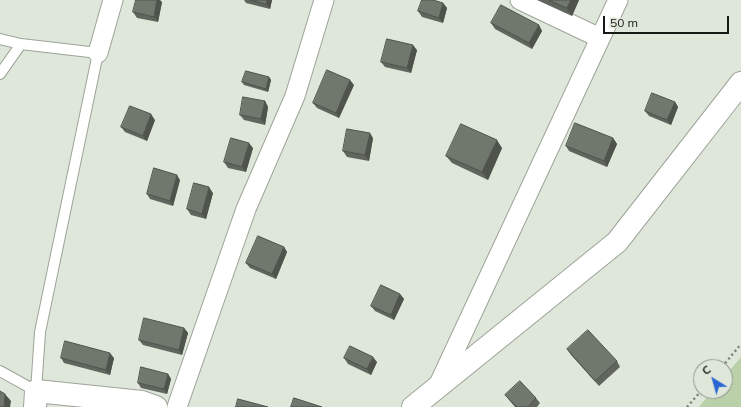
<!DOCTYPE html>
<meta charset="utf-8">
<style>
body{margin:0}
#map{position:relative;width:741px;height:407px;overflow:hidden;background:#dfe6da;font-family:Mulish,sans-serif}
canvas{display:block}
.north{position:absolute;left:693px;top:359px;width:40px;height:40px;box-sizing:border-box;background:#dfe6da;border:1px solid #8f948b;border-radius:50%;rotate:323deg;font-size:11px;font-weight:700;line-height:16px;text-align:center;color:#161914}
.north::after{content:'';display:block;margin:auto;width:14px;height:18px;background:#2a65d2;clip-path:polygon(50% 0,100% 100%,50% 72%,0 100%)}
.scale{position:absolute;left:603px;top:16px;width:126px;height:18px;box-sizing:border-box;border:2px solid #161914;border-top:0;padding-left:5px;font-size:12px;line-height:14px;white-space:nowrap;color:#161914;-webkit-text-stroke:3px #dfe6da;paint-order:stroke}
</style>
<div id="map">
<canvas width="741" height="407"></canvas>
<div class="north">С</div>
<div class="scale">50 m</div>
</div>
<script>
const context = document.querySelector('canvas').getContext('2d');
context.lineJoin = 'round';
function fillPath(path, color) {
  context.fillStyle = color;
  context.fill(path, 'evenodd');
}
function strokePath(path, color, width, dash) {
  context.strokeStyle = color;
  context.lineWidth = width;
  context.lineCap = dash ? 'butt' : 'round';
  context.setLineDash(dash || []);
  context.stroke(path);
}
const green = new Path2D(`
 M741,357V407H699L712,391H725V376Z`);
const path = new Path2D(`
 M722,367L741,344
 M687,407L701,391`);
const service = new Path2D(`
 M0,39L21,44L98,53L40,332L36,391L0,371
 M0,74L21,44`);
const minor = new Path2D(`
 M520,0L600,38
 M98,53L113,0
 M439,384L618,0
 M177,407L246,209L295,96L324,0`);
const tertiary = new Path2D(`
 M35,407L36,391L142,402L156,407
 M413,407L617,242L741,83`);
const wall = new Path2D(`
 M244,0H272L270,9L246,3Z
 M537,0H579L572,16Z
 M162,2L158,22L137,18L133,12Z
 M443,3L447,8L443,23L422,17L418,11Z
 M491,23L539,25L542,31L532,49L495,29Z
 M417,50L411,73L385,67L381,62Z
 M269,77L271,80L268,92L244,85L242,82Z
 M354,85L339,118L317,108L313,103Z
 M265,101L268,107L265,125L244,120L240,115Z
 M675,102L678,107L671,125L649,116L645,111Z
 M155,120L147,141L125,132L121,127Z
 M373,138L369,161L347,157L343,151Z
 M613,138L617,144L607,167L569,151L566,146Z
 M253,148L246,172L228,168L224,162Z
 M502,148L488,180L452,163L446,156Z
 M180,180L173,206L150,199L147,194Z
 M213,193L206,219L191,215L187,209Z
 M284,247L287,252L276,279L250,268L246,263Z
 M400,294L404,299L394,320L375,311L371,306Z
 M184,328L188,333L182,355L143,345L139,340Z
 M567,349L617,361L620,367L599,386L571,355Z
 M61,358H114L110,375L64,363Z
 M344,358L377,362L371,375L348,364Z
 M168,374L171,379L167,394L141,388L138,383Z
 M505,395L536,398L540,403L537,407H515L509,400Z`);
const shadedWall = new Path2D(`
 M157,0H160L162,2L158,22L154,17Z
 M267,0H272L270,9L266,4Z
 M571,0H579L572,16L567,8Z
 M443,3L447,8L443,23L439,18Z
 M539,25L542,31L532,49L529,43Z
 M413,45L417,50L411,73L407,68Z
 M269,77L271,80L268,92L266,89Z
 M350,80L354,85L339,118L336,113Z
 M265,101L268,107L265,125L261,119Z
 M675,102L678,107L671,125L667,120Z
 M151,114L155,120L147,141L143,136Z
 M370,133L373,138L369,161L365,155Z
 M613,138L617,144L607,167L604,161Z
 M497,140L502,148L488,180L482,172Z
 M249,143L253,148L246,172L242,167Z
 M177,175L180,180L173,206L170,201Z
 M209,187L213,193L206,219L202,214Z
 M284,247L287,252L276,279L272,274Z
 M400,294L404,299L394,320L391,315Z
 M184,328L188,333L182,355L179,350Z
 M110,353L114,358L110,375L106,370Z
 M373,357L377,362L371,375L367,369Z
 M168,374L171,379L167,394L164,389Z
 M5,394L11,401L10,407H4Z`);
const building = new Path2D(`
 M136,0H157L154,17L133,12Z
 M251,0H267L266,4Z
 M422,0H433L443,3L439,18L418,11Z
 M549,0H571L567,8Z
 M501,5L539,25L529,43L491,23Z
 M387,39L413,45L407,68L381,62Z
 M327,70L350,80L336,113L313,103Z
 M246,71L269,77L266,89L242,82Z
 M652,93L675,102L667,120L645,111Z
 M243,97L265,101L261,119L240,115Z
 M130,106L151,114L143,136L121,127Z
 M575,123L613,138L604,161L566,146Z
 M461,124L497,140L482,172L446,156Z
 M347,129L370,133L365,155L343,151Z
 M231,138L249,143L242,167L224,162Z
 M154,168L177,175L170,201L147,194Z
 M194,183L209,187L202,214L187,209Z
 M258,236L284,247L272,274L246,263Z
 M381,285L400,294L391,315L371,306Z
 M144,318L184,328L179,350L139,340Z
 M588,330L617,361L595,381L567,349Z
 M65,341L110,353L106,370L61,358Z
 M350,346L373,357L367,369L344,358Z
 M141,367L168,374L164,389L138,383Z
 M520,381L536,398L528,407H517L505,395Z
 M0,391L5,394L4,407H0Z
 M294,398L322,407H291Z
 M238,399L268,407H236Z`);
fillPath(green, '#b9d0a8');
strokePath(service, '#9da498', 12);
strokePath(minor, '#9da498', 21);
strokePath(tertiary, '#9da498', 24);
strokePath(path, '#797e75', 2.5, [2, 3]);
strokePath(service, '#fff', 10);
strokePath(minor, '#fff', 19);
strokePath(tertiary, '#fff', 22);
fillPath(wall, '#60665d');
fillPath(shadedWall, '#4e534c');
fillPath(building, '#70776c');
strokePath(building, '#4e534c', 1);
</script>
